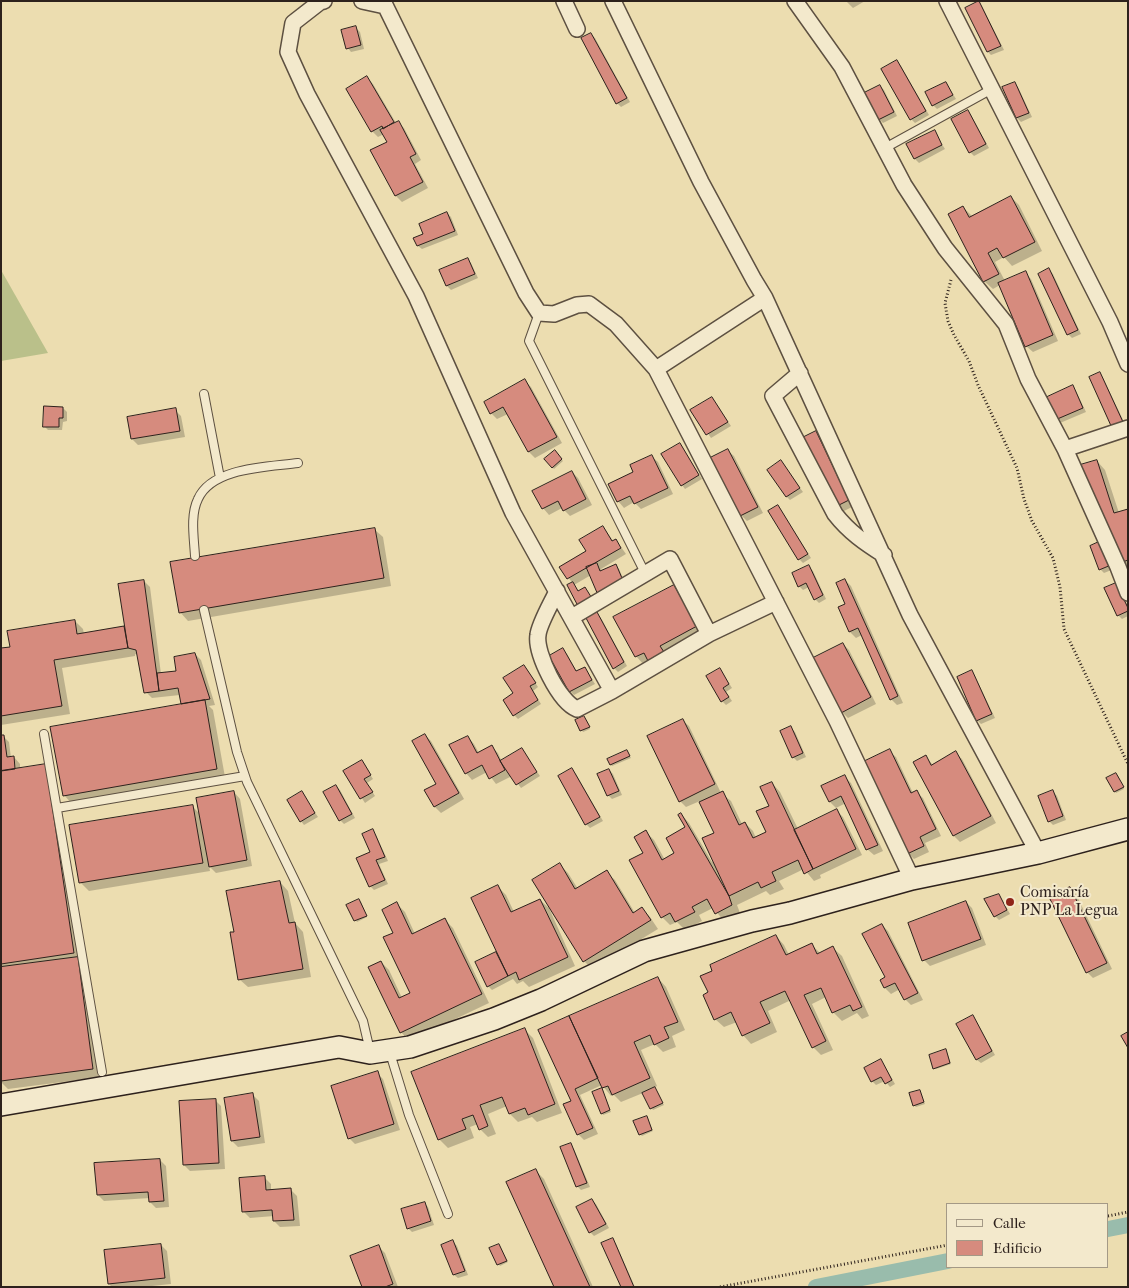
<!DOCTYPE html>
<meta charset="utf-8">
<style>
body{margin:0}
#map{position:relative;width:1129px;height:1288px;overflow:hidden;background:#ecddb0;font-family:"IM FELL French Canon",serif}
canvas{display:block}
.frame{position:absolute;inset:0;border:2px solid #2d211c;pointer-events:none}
.legend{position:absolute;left:946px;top:1203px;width:162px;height:65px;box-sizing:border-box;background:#f3e9cc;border:1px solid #a49986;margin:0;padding:6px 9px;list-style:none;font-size:15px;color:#2d211c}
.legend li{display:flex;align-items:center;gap:10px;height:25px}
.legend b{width:25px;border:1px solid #a49986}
</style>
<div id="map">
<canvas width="1129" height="1288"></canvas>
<div class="frame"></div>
<ul class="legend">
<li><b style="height:6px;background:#f3e9cc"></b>Calle</li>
<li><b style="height:14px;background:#d68b7e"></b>Edificio</li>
</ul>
</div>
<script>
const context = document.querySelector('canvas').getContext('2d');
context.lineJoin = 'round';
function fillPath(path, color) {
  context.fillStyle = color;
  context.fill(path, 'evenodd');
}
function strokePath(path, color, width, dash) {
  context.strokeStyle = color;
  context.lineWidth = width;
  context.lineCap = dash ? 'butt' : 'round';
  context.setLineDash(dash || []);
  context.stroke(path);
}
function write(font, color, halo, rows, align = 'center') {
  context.font = font + ' "IM FELL French Canon",serif';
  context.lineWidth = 4;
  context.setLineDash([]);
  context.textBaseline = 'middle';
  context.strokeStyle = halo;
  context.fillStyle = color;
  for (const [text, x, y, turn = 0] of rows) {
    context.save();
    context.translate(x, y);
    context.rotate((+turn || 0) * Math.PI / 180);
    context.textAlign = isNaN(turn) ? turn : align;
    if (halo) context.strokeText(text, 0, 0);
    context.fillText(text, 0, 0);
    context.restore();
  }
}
const green = new Path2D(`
 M1,270L48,353L1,361Z`);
const shadow = new Path2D(`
 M846,1H865L853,8Z
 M978,3L982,6L1004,50L991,55L988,52Z
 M356,28L360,32L364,49L351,52L348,48Z
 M591,34L595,38L630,102L621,107L617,103Z
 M897,62L901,66L929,115L915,123L911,119Z
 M367,78L373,84L396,123L398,122L404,128L421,160L415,164L428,188L402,202L396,196L372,151L388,142L384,134L378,137L372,131Z
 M946,83L956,99L937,109L933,105Z
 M1014,83L1018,87L1032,117L1021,122L1017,118L1004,88Z
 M880,86L884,90L897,116L883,123L879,119Z
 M967,111L971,115L989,148L974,156L970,152L952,120Z
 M934,132L945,149L919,163L915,159L908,145Z
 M1011,197L1019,205L1042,251L1012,266L1004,257L995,262L1005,281L1025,273L1031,279L1058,341L1033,352L1026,346L1000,285L993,289L984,281L963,207L972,216Z
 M447,213L451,217L458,235L422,249L418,246L425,235Z
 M467,259L471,263L478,278L451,290L447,286L441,271Z
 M1049,270L1053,274L1081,334L1072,338L1068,334Z
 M1099,374L1103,378L1126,426L1117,431Z
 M525,381L531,387L562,443L535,458L529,452L508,414L497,419L491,413Z
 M1072,387L1076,391L1086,412L1060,423L1056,420Z
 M712,398L731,426L711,438L692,410Z
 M63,408L67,412V421L63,422L62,430H48L44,426Z
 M175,410L181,416L185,437L138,445L132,439Z
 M816,433L822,439L854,506L842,512L836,506Z
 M680,444L702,479L685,489L682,485Z
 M727,450L734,456L763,513L747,521L741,515Z
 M555,452L563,461L554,469L546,460Z
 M651,456L658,462L673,494L641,509L634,502L624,508L618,501L635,472Z
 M1097,461L1105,470L1119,513L1128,510V569L1121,562Z
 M781,462L803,492L790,500L787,497Z
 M572,472L578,478L592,505L570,516L562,508L549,515L543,508Z
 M778,506L811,558L803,563L799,559Z
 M603,527L614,542L615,541L621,547L626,554L601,569L602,571L616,565L619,569L627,587L591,575L574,585L579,592L585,589L596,605L584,611L573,584L561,567L588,551Z
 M374,529L383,537L391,586L188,621L180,612Z
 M1091,547L1114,569L1104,573L1100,569Z
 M809,567L813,571L826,599L819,603L815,599L809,587L803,590L799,586Z
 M845,580L851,586L903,703L897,705L891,699L862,635L856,638L850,632L839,608L847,605Z
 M144,581L150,587L161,674L178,672L195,654L201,660L215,705L209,706L213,710L225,777L72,804L64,795L182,705L180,695L152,698L146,692L138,655L135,654V656L62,668L70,714L1,725V649L11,648L75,621L83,629L84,634L123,627L126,630Z
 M674,586L682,595L704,635L644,665L636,656Z
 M1119,588L1128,606V616L1122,619L1118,615Z
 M597,614L601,618L627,666L618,672L614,668Z
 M843,644L849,650L876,704L848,718L842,712Z
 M563,650L567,654L577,672L585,668L595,684L574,695L570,691Z
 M720,669L732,688L726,692L732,701L726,705L722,701Z
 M527,670L538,687L533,691L541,704L518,719L514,715L515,694Z
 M972,672L975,676L995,718L981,724L977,720Z
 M584,717L590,729L583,732L582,730Z
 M682,720L689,726L721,793L731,801L742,824L745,823L753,831L756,838L767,832L772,783L780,792L798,829L837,811L843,817L862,855L820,875L821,878L814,881L804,869L779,881L784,889L770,895L766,891L737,905L740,913L725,922L713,908L699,915L702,921L685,930L677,922L670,925L662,917L645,854L646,832L654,840L665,860L676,854L687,828L681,814L689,823L712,862L714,861L715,833L700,801L686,807L680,801Z
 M791,728L795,732L806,757L797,761L793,757Z
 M425,735L431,741L464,799L441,813L435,807L426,791L438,784Z
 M3,736L9,742L11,758L14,757L20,764V769L54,774L86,967L101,1077L8,1089L1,1082V737Z
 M468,737L474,744L479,753L492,747L498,753L502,762L525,754L540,776L521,788L512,776L496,784L487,772L472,780L466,773Z
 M627,751L631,758L612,766L611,765L608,760Z
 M889,751L896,757L913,793L916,792L923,798L941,836L925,843L929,852L914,859L908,853Z
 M956,753L962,759L996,823L960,842L954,836L914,762L926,757L933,765Z
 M362,762L373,779L367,783L375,796L365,803L345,772Z
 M572,770L576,774L603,821L590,828L586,824Z
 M609,770L613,774L622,795L612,799L608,795Z
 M1118,776L1124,789L1116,793L1108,779Z
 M845,777L851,783L883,851L874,855L867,849L846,803L836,808L830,802Z
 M336,786L340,790L355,818L344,824L340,820Z
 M234,792L240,799L252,866L216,873L209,866L210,871L89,891L80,882L192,806L200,814Z
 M1053,792L1057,796L1066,820L1053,825L1049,821Z
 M302,793L318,817L304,825L301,821Z
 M372,831L376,835L388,861L379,864L388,884L374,890L370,886Z
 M560,865L568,873L578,889L606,872L615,880L635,913L642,909L650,917L658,929L592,969L584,961Z
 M280,882L288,891L295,923L303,932L311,977L248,987L239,979L235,933Z
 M498,887L506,895L514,912L540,900L549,908L575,966L529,987L523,981L517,984L513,979L492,990L488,986L496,953L500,958Z
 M1070,888L1076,894L1112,969L1093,978L1087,972Z
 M999,896L1002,900L1010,914L999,920L995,916Z
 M361,902L367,917L357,922L348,906Z
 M966,902L972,908L986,945L930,966L924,960Z
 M397,904L405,912L415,934L445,920L453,928L489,1003L409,1041L401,1032L381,962L389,970L402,998L412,993L394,933Z
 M882,925L888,931L923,1000L911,1005L905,999L900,989L891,994L885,988L881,980L886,978Z
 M776,936L784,945L789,955L812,945L821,954L833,948L842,956L869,1016L862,1019L857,1013L842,1021L833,1012L826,997L812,1004L833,1050L821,1055L813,1047L791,1000L768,1011L777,1032L751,1044L743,1035L737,1022L724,1027L715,1019Z
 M658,978L666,987L685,1030L672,1036L676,1047L663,1052L655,1044L641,1050L657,1086L654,1088L664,1105L653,1110L643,1093L621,1102L614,1095L611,1096L602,1085L580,1095L598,1134L584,1140L578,1134L572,1102L539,1031Z
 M972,1017L976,1021L995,1055L981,1063L977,1060L958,1025Z
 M524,1029L533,1038L562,1113L537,1122L532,1117L518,1122L510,1114L507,1106L488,1114L496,1134L488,1137L480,1129L478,1124L470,1127L474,1138L448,1148L439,1139Z
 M947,1052L951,1064L936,1069L934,1068Z
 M881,1061L884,1065L895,1084L890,1087L885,1081L876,1085L872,1081Z
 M377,1073L383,1079L400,1130L355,1144L349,1138Z
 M603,1091L611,1112L603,1115L602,1113Z
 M920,1091L925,1104L916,1107L914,1105Z
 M253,1095L259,1101L265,1143L238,1147L232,1141Z
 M215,1100L221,1106L225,1169L190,1171L184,1165Z
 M647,1117L653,1131L642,1136L640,1134Z
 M570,1145L574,1149L590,1187L581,1190L577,1186Z
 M160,1160L166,1166L169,1207L156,1208L150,1202V1198L104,1201L98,1195Z
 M536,1171L544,1179L593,1287H555Z
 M265,1178L271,1184V1191L291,1190L297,1196L300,1226L280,1227L274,1221V1216L250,1218L243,1211Z
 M592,1200L596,1204L609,1228L594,1236L590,1232Z
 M424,1203L428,1207L434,1225L412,1232L408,1228Z
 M612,1240L616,1244L635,1287H622Z
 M453,1242L457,1246L468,1275L458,1278L454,1275Z
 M161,1245L167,1251L171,1284L143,1287H112L109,1284Z
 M379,1247L385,1253L398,1287H363Z
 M500,1247L508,1262L500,1266L491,1249Z`);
const canal = new Path2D(`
 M1108,1229L1128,1225
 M816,1287L948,1261`);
const building = new Path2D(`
 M979,1L1001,46L987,52L965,8Z
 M356,26L361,45L346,49L341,30Z
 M591,33L627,98L616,104L581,38Z
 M897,60L926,111L910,120L881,69Z
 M367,76L394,122L383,129L382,126L371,132L346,89Z
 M946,82L953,95L932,106L925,92Z
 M1015,82L1029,113L1016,118L1002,87Z
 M880,85L894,112L878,120L864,93Z
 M968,110L986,144L969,153L951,119Z
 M399,121L416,154L410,157L423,182L395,196L370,150L387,142L380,130Z
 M935,130L942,145L914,159L906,144Z
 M1011,196L1035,242L1003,258L997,248L988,253L999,274L983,282L948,214L963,206L969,217Z
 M447,212L455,231L417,246L413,238L423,234L419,224Z
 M468,258L475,274L446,286L439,270Z
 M1049,268L1078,330L1067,335L1038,274Z
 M1026,271L1053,335L1025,347L998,283Z
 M1100,372L1123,422L1112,428L1089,377Z
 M525,379L557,437L528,452L503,407L490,414L484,402Z
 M1073,385L1083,408L1055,420L1045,398Z
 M712,397L728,422L706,435L690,410Z
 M44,406L63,407V418H59V427H43Z
 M176,408L180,431L131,439L127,417Z
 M816,431L849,500L835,507L802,438Z
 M680,443L699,475L681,486L661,454Z
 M728,449L758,507L740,516L710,458Z
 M555,450L562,459L552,468L544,459Z
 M652,455L668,488L634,504L630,496L617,502L608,484L633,472L630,465Z
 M781,460L800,488L786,497L767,470Z
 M1097,460L1114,513L1128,509V560L1120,563L1080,465Z
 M572,471L586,499L563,511L558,501L542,509L532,491Z
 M778,505L808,554L798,560L768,511Z
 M603,526L612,541L616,539L621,548L567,579L559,567L586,551L579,540Z
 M375,528L384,578L179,613L170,562Z
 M1101,541L1111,565L1099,570L1090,546Z
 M597,563L600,571L616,564L624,583L598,595L586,567Z
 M809,565L823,595L814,600L806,583L798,587L792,573Z
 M845,579L898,696L890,700L858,628L849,632L838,607L845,604L836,583Z
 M144,580L159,691L144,693L136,650L128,648L118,584Z
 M573,582L578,591L585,587L593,600L579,608L567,585Z
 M1116,583L1128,608V611L1117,616L1104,588Z
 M674,585L697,626L660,646L664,652L648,661L644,653L635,657L613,617Z
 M597,612L624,662L613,669L586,618Z
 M75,620L77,634L124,626L128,648L54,660L62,706L1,716V648L10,647L7,631Z
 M843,643L871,697L841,713L813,658Z
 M563,648L576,671L585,667L592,680L569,692L549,656Z
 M195,653L210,699L181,704L178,688L159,691L157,673L176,671L174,657Z
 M524,665L536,683L530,686L538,700L513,716L503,700L513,693L503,678Z
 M720,668L729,684L723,688L729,697L721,702L706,676Z
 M972,670L992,714L976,721L957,677Z
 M205,700L217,769L63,796L50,727Z
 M584,716L590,727L580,731L575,720Z
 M683,719L715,784L679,802L647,736Z
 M791,726L803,753L792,758L780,731Z
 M425,734L459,793L434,807L424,790L436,784L412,741Z
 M1,735H4L7,757L14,756L15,769L1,771Z
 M468,736L477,753L492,745L505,770L489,779L482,765L465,774L449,745Z
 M522,748L537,772L516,785L500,761Z
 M890,749L911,793L917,790L936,829L920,837L924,846L907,854L863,762Z
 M627,750L630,756L610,765L607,759Z
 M956,751L991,816L953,836L913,762L926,755L931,765Z
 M362,760L371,775L364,779L373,792L360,799L343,771Z
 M46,764L74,953L1,964V771Z
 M572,768L600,817L585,825L558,776Z
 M609,769L619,791L607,796L597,774Z
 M1116,773L1124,787L1114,792L1106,778Z
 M845,775L878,845L866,850L841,796L829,802L821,786Z
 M772,782L813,869L804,874L798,860L772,872L776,881L761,888L758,882L729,896L702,838L714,833L699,802L723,791L739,825L745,822L753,838L766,832L756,811L769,806L760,787Z
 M336,785L352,814L339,821L323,792Z
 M1053,790L1063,816L1048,822L1038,796Z
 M234,791L247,860L209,867L196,798Z
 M302,791L315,813L300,822L287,800Z
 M193,805L203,863L79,883L69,825Z
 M837,809L856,849L813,869L794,830Z
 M681,813L729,896L732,905L715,914L707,899L692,907L695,912L675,922L670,913L661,918L629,860L643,853L634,837L646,830L662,860L674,853L666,838L685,827L678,815Z
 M373,829L385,857L376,860L385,880L369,887L356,858L370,852L362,834Z
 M560,863L575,889L607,870L633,913L642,907L651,920L583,962L532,880Z
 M280,881L289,923L295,922L303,969L238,980L230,932H234L226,891Z
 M498,885L511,912L540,899L568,957L519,980L516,972L508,976L471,898Z
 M1070,887L1107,963L1086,973L1049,897Z
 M999,894L1007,910L994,917L984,899Z
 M359,899L367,916L354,921L346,905Z
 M966,901L981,939L922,961L908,923Z
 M397,902L412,934L445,918L482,994L400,1033L368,967L381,961L399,998L410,993L383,937L393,933L382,910Z
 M882,924L918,993L904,1000L895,983L884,988L880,980L885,977L862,934Z
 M776,935L786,955L812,943L817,954L833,946L862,1007L853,1011L850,1005L832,1013L821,988L804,995L826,1041L812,1048L785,991L760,1002L770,1023L742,1036L731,1012L714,1020L703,995L708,992L700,976L712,971L710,965Z
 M496,952L508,976L487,987L475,962Z
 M78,957L93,1069L1,1081V967Z
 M658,977L678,1022L664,1027L669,1038L654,1045L650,1035L634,1042L650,1078L612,1095L608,1086L602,1088L569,1016Z
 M973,1015L992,1051L976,1060L956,1024Z
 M569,1016L598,1078L575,1089L593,1128L577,1135L563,1104L571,1101L538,1030Z
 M525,1028L555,1104L528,1115L525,1108L509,1114L502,1097L480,1105L488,1126L479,1130L473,1115L462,1119L466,1129L438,1140L411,1072Z
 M1128,1032V1048L1121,1036Z
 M946,1049L950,1063L933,1069L929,1055Z
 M881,1059L892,1080L885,1084L881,1077L871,1082L864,1068Z
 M378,1071L394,1124L348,1139L331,1086Z
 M655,1087L663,1103L650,1109L642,1093Z
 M602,1088L610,1110L601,1114L592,1092Z
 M920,1090L924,1102L913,1106L909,1093Z
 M253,1093L260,1137L231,1141L224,1098Z
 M216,1099L219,1163L183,1165L179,1101Z
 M647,1116L652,1130L639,1135L633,1121Z
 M571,1143L587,1183L576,1187L560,1147Z
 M160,1159L164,1201L149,1202L148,1192L97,1195L94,1163Z
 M536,1169L590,1287H554L506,1182Z
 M265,1176L266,1190L291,1188L294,1220L273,1221L272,1210L242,1212L239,1178Z
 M592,1199L606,1224L589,1233L576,1207Z
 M425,1202L431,1221L407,1229L401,1209Z
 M613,1238L634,1287H621L601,1243Z
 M453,1240L465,1271L453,1275L441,1245Z
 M161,1244L165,1278L108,1284L104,1250Z
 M499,1244L507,1261L497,1265L489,1248Z
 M379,1245L393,1284L385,1287H362L350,1256Z`);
const path = new Path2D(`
 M951,280L945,303L948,321L954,335L969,361L978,385L1017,468L1024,499L1032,521L1053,558L1060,587L1064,629L1128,764
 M1108,1216L1128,1212
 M720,1287L948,1245`);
const service = new Path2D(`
 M885,148L992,89
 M539,313L529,341L645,573
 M204,394L220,478
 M195,556C194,538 190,515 198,499C212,467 269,467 298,463
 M204,610L237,752L247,782L363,1021L370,1051
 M44,734L102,1072
 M57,808L245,776
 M390,1053L409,1115L448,1214`);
const minor = new Path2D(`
 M324,1L320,2L293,23L288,52L307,94L416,296L513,513L612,691
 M362,1L385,6
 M383,1L526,293L539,313L554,314L577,305L589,304L616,324L656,369L837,721L912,879
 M564,1L577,29
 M613,1L701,182L754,280L765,298L910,615L1038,853
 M795,1L842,67L904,185L945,248L1006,324L1028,379L1065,449L1118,567L1128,593
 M947,1L1110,322L1128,364
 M656,369L765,298
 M800,373L773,396L835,514C849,532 865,543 884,555
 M1065,449L1128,428
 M557,591C552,602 539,624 538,635C535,653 559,702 577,709L612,691L709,634L776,602
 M572,617L670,559L709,634`);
const secondary = new Path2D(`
 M1,1105L339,1047L370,1053L410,1047L494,1019L541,1000L644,951L752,921L790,913L912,879L1038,853L1128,829`);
const markers = [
 [1010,902,5,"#8f2418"]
];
const poiNames = [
 ["Comisaría",1020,893],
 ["PNP La Legua",1020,911]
];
fillPath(green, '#bac08a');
fillPath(shadow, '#0003');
strokePath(canal, '#99bcac', 16);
fillPath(building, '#d68b7e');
strokePath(building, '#2d211c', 1);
strokePath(service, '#5d5041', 10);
strokePath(minor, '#5d5041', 18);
strokePath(secondary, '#2d211c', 24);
strokePath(path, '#2d211c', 3, [1, 2.5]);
strokePath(service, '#f3e9cc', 8);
strokePath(minor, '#f3e9cc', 15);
strokePath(secondary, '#f3e9cc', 21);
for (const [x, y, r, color] of markers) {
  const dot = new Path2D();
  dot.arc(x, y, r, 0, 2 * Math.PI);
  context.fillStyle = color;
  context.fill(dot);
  strokePath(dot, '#f3e9cc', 2);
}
write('16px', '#2d211c', '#f3e9cc', poiNames, 'left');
</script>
